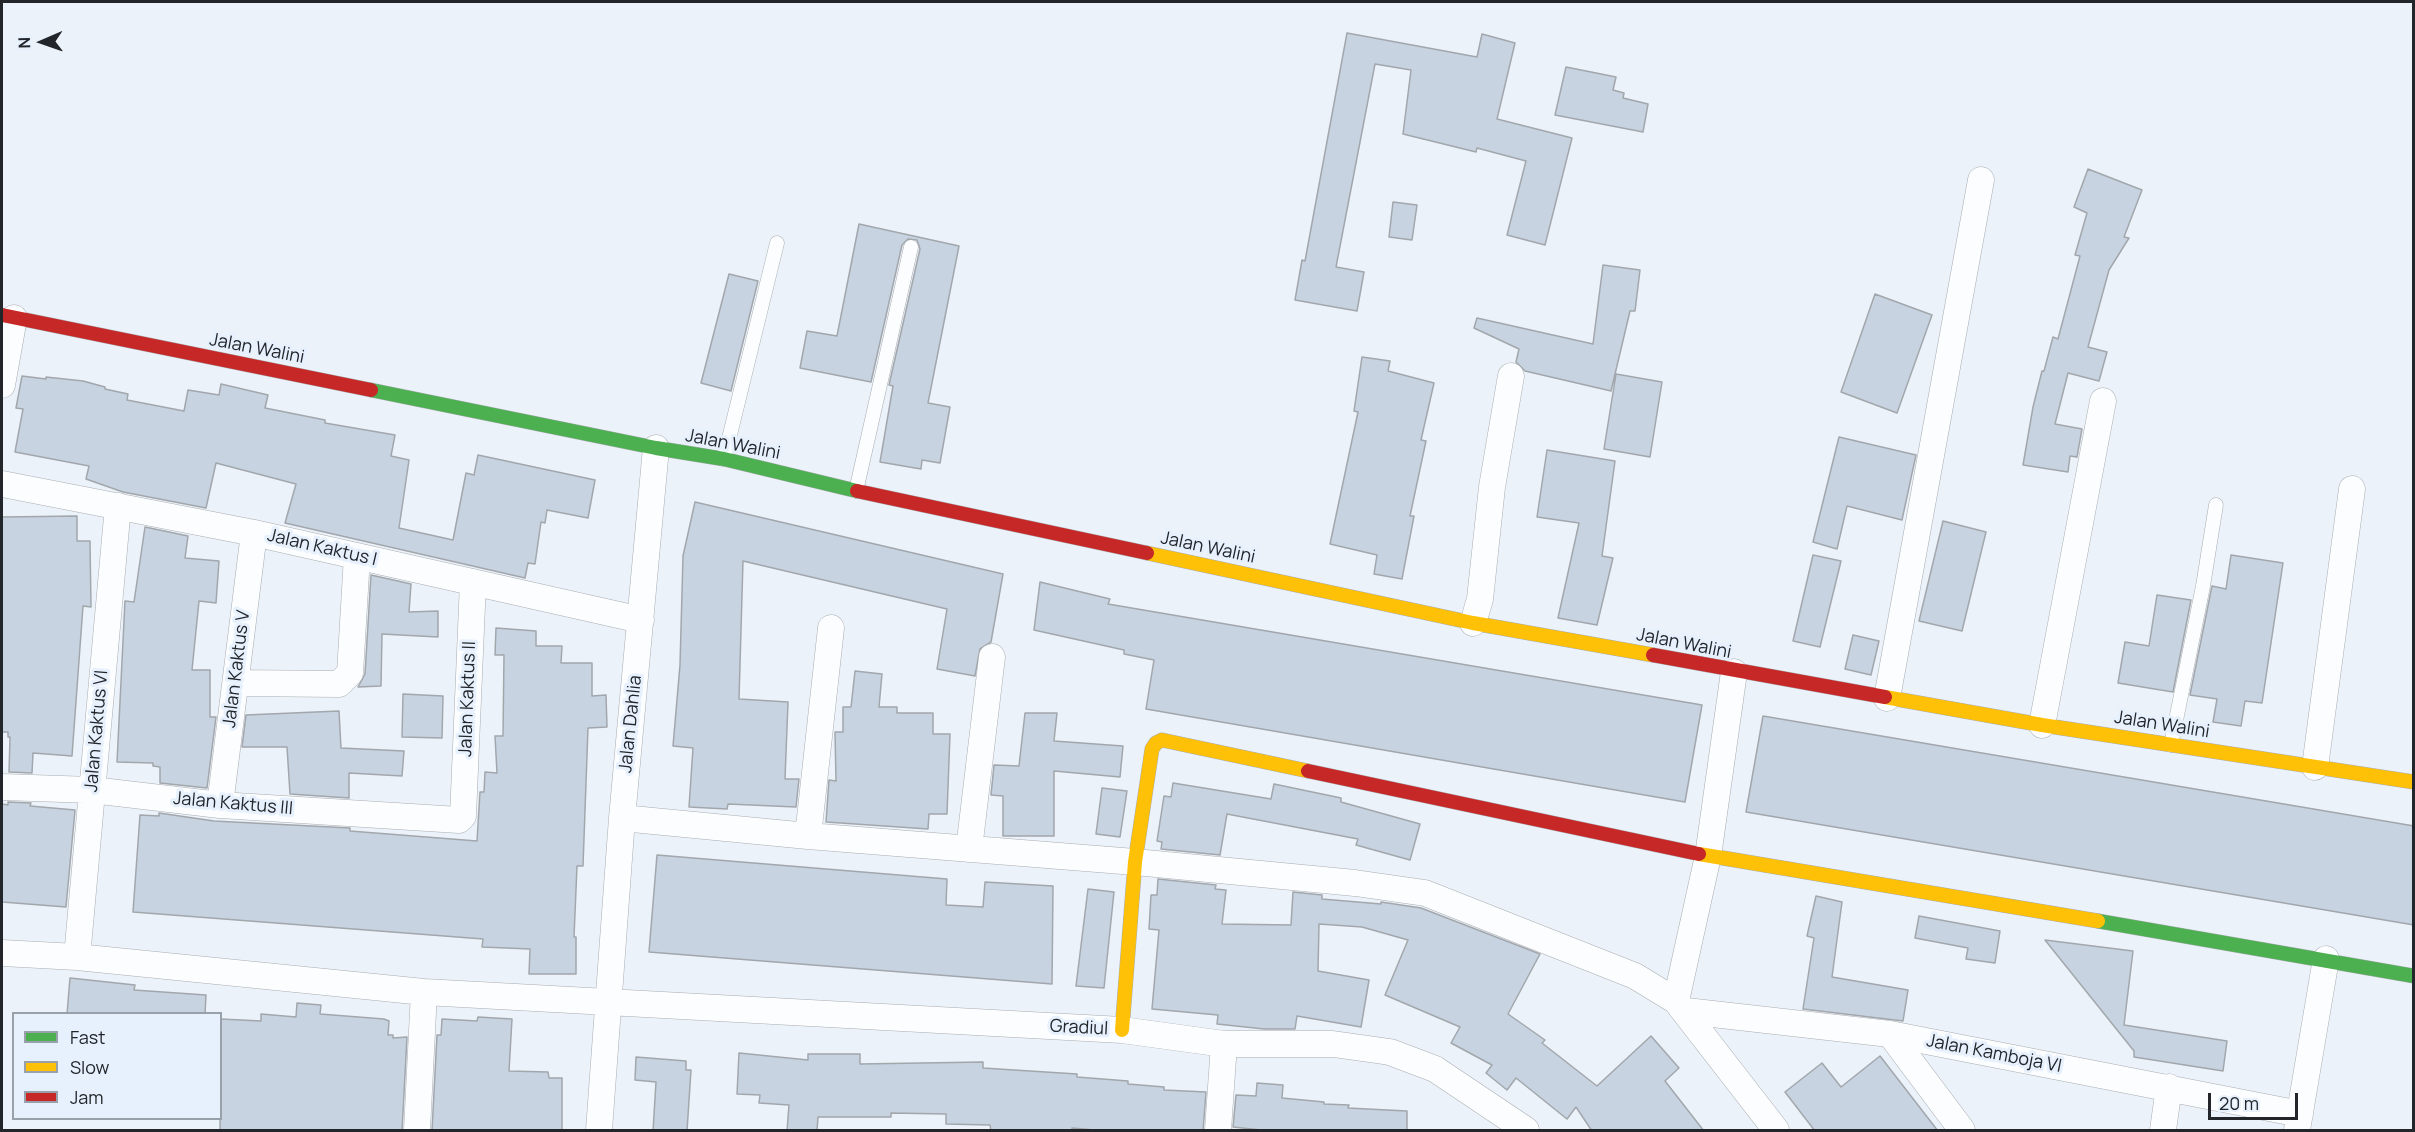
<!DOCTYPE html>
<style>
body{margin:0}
#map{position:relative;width:2415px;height:1132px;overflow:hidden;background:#ecf2f9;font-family:Manrope,sans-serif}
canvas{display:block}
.frame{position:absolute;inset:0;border:3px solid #22262b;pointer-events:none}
.legend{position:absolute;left:12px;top:1012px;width:210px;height:108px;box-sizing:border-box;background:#e7f1fe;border:2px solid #98a0aa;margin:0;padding:8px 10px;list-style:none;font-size:18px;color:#22262b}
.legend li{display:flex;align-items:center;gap:12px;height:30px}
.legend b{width:30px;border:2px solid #98a0aa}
.north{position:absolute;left:12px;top:12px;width:60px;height:60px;-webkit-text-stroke:4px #e7f1fe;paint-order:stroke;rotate:268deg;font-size:16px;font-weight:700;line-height:24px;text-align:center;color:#22262b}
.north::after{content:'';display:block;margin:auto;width:21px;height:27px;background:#22262b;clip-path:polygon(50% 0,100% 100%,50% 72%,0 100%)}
.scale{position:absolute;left:2208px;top:1093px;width:90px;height:27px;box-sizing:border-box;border:3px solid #22262b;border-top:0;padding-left:8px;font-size:18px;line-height:21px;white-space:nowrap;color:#22262b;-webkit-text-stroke:4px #e7f1fe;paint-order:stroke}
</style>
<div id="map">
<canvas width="2415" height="1132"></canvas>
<div class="frame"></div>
<ul class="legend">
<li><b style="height:8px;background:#4caf50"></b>Fast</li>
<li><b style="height:8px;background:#ffc107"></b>Slow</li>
<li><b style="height:8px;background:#c62828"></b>Jam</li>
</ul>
<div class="north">N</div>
<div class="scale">20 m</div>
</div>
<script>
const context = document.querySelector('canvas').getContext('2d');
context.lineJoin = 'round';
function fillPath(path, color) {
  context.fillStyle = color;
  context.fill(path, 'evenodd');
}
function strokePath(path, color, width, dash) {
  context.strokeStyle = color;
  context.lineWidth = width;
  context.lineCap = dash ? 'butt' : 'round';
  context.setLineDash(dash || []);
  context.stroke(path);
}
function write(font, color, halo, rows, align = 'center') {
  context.font = font + ' Manrope,sans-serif';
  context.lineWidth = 6;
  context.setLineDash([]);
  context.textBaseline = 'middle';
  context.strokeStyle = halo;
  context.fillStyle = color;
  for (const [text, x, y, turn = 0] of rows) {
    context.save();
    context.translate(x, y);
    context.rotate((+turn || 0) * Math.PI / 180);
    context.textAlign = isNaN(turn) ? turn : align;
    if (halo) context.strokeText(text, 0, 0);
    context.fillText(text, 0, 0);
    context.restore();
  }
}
const building = new Path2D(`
 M1347,33L1477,57L1482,34L1515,43L1497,119L1572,138L1545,245L1507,235L1526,161L1477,148L1476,152L1403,134L1411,70L1375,64L1336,267L1364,272L1357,311L1295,300L1302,260L1305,261Z
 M1566,67L1616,77L1613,90L1624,93L1623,98L1648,104L1643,132L1555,115Z
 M2088,169L2142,190L2124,237L2129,238L2109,270L2088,347L2107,352L2099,381L2068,373L2055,424L2082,429L2077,457L2070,456L2068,472L2023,465L2033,407L2042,371H2044L2053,337L2058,339L2080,256L2075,255L2087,213L2074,207Z
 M1393,202L1417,205L1412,240L1389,237Z
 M859,224L959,246L928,403L950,407L940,463L922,460L921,469L880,462L893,386L889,385L920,249L917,240L908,239L902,245L871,382L800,368L807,331L837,336Z
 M1603,265L1640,270L1635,311H1630L1611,391L1525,371L1516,362L1519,349L1474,328L1477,318L1593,344Z
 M729,274L758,281L731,391L701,383Z
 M1875,294L1932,315L1897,413L1841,392Z
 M1362,357L1390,361L1388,371L1434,383L1421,440L1426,441L1410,516H1414L1402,579L1374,574L1377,555L1330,544L1358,412L1354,411Z
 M1616,374L1662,382L1650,457L1604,449Z
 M22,376L46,379V377L83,381L105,387V389L128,394L127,400L184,411L188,390L219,395L221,384L268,395L265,408L325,420V423L395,435L391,456L409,460L399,528L453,540L466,473L474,475L478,455L595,480L588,518L547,510L545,523L541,522L535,564L528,563L525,578L285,523L296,484L216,463L206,508L123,492L86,479L89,466L15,452L23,409L16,408Z
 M1839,437L1916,455L1902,520L1847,506L1837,549L1813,542Z
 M1547,450L1615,461L1602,556L1613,558L1597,625L1558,618L1579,523L1537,517Z
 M695,502L1003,574L991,642L980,649L975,676L937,669L947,609L743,561L739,699L788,702L785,779H799L796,807L728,804L727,809L689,807L693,748L673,746L680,665L683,556Z
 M77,516V541H90L91,607L83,606L72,756L33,753L32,773L9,772L10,737H8V732H2V517Z
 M1943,521L1986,532L1962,631L1919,621Z
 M145,527L188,536L185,558L219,561L216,603L199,601L192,670H210V717H216L207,788L160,783V767L153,766V763L117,762L125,601L134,602Z
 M1813,555L1841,561L1820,647L1793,641Z
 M2231,555L2283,563L2262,703L2245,701L2241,726L2213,722L2217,699L2190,695L2212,586L2226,589Z
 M371,575L411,584L409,612L438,611V637L382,634L381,686L358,687L365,674Z
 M1040,582L1110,599L1108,604L1702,705L1685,802L1146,709L1154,660L1124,654V650L1034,630Z
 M2157,595L2191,600L2173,692L2118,683L2125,642L2149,646Z
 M496,628L536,631V646H562L561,663H592V696L606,695L607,727L588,728L583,866H577L574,937H576V974H529L530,949L482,947L483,939L133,912L140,815L159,816V813L214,821L350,828V831L477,841L480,792H484L485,772L497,773L495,736H503L504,655H495Z
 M1853,635L1879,641L1871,675L1845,669Z
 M855,671L882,674L879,707H897V713H933V734H950L947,814H929L928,829L826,822L829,780L836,781L835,732H843V707H851Z
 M403,694L443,696L442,738L402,737Z
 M339,711L341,748L404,751L402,776L349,773V798L290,794L287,747H242L246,715Z
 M1025,713H1057L1054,741L1123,746L1120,777L1054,771V836H1003V796L991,795L994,765L1019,766Z
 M1763,716L2414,826V925L1746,812Z
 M1173,783L1271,799L1274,784L1341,798V802L1420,824L1410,860L1356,845L1358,839L1227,814L1220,855L1161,849L1162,842L1157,841L1164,796L1171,797Z
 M1102,788L1127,791L1120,837L1096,834Z
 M8,802L31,803L30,806L75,810L66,907L2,902V804L8,805Z
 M657,855L947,879L946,905L983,907L985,882L1053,886L1052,984L649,952Z
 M1158,879L1216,885L1215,889L1226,890L1222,924L1291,925L1293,892L1322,895V899L1381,904V902L1421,908L1540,954L1508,1014L1545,1040L1542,1043L1597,1086L1651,1036L1679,1068L1665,1081L1704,1131H1592L1576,1107L1567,1119L1516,1078L1507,1090L1486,1073L1492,1065L1451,1043L1460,1027L1385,995L1408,940L1362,927L1319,924L1318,971L1369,980L1361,1027L1297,1016L1295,1029H1264L1217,1024L1218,1015L1152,1009L1159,930L1149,929L1151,895H1157Z
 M1088,889L1114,892L1104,988L1076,986Z
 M1816,896L1842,902L1832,977L1908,990L1903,1021L1803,1009L1814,938L1807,936Z
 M1919,916L2000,931L1995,963L1966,959L1968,948L1915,938Z
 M2045,940L2133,951L2124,1025L2227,1041L2223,1071L2134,1057V1051Z
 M70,978L135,985L134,990L206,995L205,1014H67Z
 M297,1003L321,1005L320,1014L384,1019L389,1021L388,1035H393V1038L407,1037L402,1131H220L221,1019L261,1021V1014L296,1017Z
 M478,1017L512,1019L509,1071L548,1072L549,1078H562V1131H432L437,1035H441L442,1019L477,1021Z
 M739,1053L808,1060V1054H860V1064L983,1062V1068L1077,1074V1077L1128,1081V1084L1164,1087V1090L1206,1092L1203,1131H1105L1072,1128V1131H991L990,1125L946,1124V1114L891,1113V1117H818L817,1131H787L789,1105L759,1103L760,1095L737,1094Z
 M1880,1056L1938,1131H1815L1785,1092L1822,1063L1841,1087Z
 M636,1057L686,1061V1070H691L687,1131H653L656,1082L635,1080Z
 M1257,1083L1283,1085L1282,1098L1324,1102V1104L1349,1105L1348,1108L1407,1111V1131H1270L1233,1127L1236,1095L1256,1096Z`);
const lane = new Path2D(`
 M724,459L777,243
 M856,491L911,247
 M2171,745L2203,586L2216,505`);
const street = new Path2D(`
 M2,385L14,318
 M2,484L254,533L641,620
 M1473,623L1480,599L1492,487L1511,376
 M236,683L339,684L350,673L357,556
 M1887,698L1981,180
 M2042,725L2103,401
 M2315,767L2352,489
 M2,787L92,790L220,805L459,820L463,816L473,582
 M220,805L254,533
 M622,818L808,836L1135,862L1355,883L1425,893L1635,976L1676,1001L1776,1130
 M808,836L831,628
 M969,849L992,657
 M2,953L77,957L424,992L1122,1030L1224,1044H1333L1390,1052L1435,1069L1526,1130
 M77,957L118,506
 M1676,1001L1708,856L1734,672
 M1686,1011L1890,1034L2300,1114
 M1890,1034L1962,1130
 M417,1130L424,992
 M599,1130L622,818L656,448
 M1218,1130L1224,1044
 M2163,1130L2169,1087
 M2297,1130L2326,959`);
const fast = new Path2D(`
 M371,390L656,448L724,459L857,491
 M2098,921L2414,976`);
const slow = new Path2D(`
 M1147,553L1473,623L1653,655
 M1885,697L2042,725L2414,782
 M1699,854L2098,921
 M1122,1030L1135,862L1152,749L1156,743L1162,740L1308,771`);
const jam = new Path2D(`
 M2,315L371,390
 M857,491L1147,553
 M1653,655L1885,697
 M1308,771L1699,854`);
const streetNames = [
 ["Jalan Walini",257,349,11],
 ["Jalan Walini",733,445,11],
 ["Jalan Kaktus I",322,548,13],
 ["Jalan Walini",1208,548,12],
 ["Jalan Walini",1684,644,11],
 ["Jalan Kaktus V",237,669,-83],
 ["Jalan Kaktus II",468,699,-88],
 ["Jalan Dahlia",631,724,-84],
 ["Jalan Walini",2162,725,9],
 ["Jalan Kaktus VI",97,731,-85],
 ["Jalan Kaktus III",233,804,5],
 ["Gradiul",1079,1028,3],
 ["Jalan Kamboja VI",1994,1054,11]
];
fillPath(building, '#c7d3e1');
strokePath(building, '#a2a7ac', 1.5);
strokePath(lane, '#a9adb2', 15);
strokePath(street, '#a9adb2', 27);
strokePath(fast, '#a9adb2', 15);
strokePath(slow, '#a9adb2', 15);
strokePath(jam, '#a9adb2', 15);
strokePath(lane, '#fcfdfe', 14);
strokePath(street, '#fcfdfe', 26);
strokePath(fast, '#4caf50', 14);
strokePath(slow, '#ffc107', 14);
strokePath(jam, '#c62828', 14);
write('18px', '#22262b', '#e7f1fe', streetNames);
</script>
